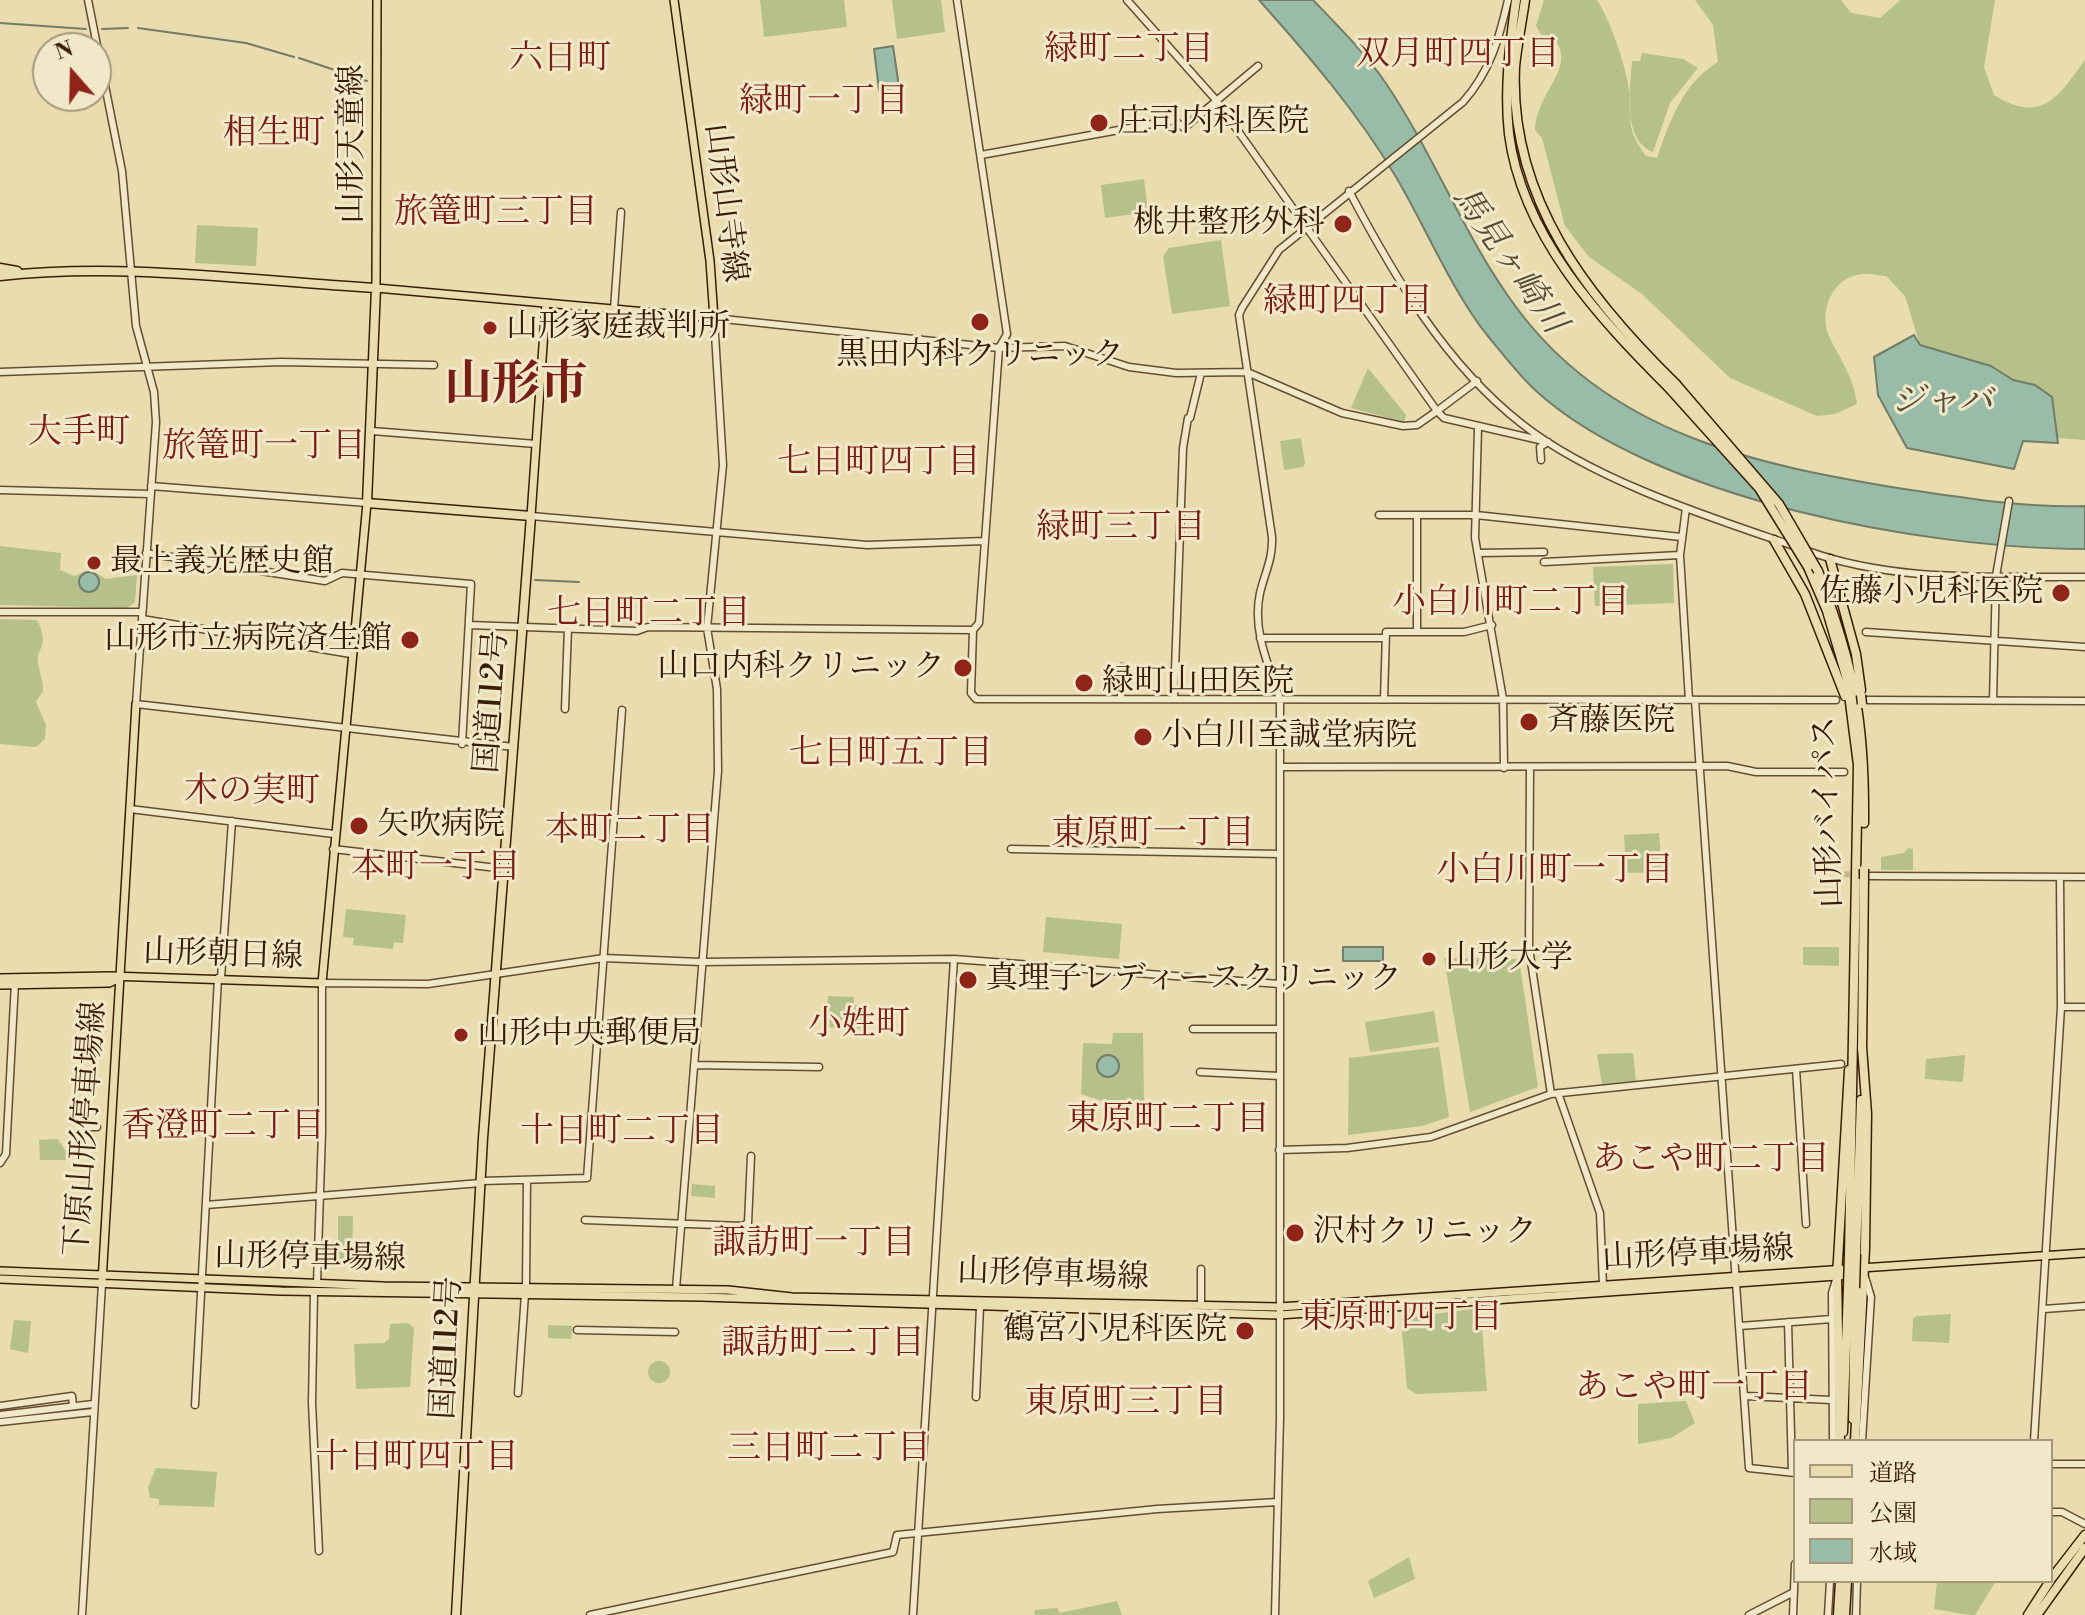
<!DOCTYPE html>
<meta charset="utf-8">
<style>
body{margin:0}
#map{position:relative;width:2085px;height:1615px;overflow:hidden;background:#e9dcae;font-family:"Libre Bodoni","Noto Serif JP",serif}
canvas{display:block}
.legend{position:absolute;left:1793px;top:1439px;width:260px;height:144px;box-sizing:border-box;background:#f1e8ca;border:2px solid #a7977b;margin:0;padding:10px 14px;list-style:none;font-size:24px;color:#391d05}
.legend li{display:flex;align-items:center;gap:16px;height:40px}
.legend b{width:40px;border:2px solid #a7977b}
.north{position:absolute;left:32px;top:32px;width:80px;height:80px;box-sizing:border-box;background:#f1e8ca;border:2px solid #a7977b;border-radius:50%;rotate:340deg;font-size:22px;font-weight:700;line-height:32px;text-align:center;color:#391d05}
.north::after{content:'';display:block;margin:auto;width:28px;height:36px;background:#8f2418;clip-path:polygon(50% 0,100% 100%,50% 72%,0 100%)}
</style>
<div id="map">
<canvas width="2085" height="1615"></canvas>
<ul class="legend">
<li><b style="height:10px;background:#e9dcae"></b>道路</li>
<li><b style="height:22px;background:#b5c08b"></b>公園</li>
<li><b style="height:22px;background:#98bca7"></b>水域</li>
</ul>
<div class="north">N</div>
</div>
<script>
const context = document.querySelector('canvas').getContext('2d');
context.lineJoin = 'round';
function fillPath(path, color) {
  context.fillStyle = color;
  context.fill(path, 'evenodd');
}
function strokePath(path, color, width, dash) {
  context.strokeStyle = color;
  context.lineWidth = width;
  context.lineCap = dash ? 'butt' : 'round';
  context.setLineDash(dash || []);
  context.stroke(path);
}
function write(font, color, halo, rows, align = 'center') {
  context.font = font + ' "Libre Bodoni","Noto Serif JP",serif';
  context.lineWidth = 6;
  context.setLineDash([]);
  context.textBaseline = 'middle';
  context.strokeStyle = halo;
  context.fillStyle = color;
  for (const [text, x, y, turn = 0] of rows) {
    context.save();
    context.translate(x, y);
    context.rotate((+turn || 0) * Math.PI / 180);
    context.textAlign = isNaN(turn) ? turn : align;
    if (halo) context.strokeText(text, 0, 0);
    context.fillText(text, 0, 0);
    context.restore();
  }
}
const green = new Path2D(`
 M760,0H844L847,27L764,37Z
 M892,0H941L945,32L897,39Z
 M1544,0H1597C1610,20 1626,66 1629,90C1633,122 1624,126 1646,156L1657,158C1670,121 1682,84 1718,62L1713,25L1695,0H1841L1851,13L1880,18L1900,0H1995L1984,67L1994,95C2041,124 2057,99 2085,60V440L2058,438L2052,397L2035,385L2013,380L1991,366L1920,345L1905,296L1886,276C1879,276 1869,273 1861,274C1833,277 1818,311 1829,336C1840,360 1854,377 1857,404L1835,414L1817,416L1730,378L1642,294L1589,257L1565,226L1542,138L1535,130C1537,91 1575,70 1556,41L1542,36L1536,26Z
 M1642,53L1683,59L1698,68L1670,103L1653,152C1622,140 1630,88 1632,61H1640Z
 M1144,179L1148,212L1105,218L1101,185Z
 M197,225L258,228L256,266L195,263Z
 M1221,240L1230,306L1172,314L1163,256L1169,248Z
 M1368,368L1406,415L1404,422L1351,408Z
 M1301,438L1305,463L1303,467L1284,470L1280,441Z
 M0,546L61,553L60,570L74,576L91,570L106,579L137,575L135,602L127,608L0,605Z
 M1673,564L1674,603L1595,606L1593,567Z
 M0,619L37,620C51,648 35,648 38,664C40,673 43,681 43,691L36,702L46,725L45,739L36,747L0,744Z
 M1659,833L1662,872L1626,873L1624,835Z
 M1908,848L1913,849V870H1881V857L1904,853Z
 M346,909L406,915L403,943L394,942L393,949L353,945L354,938L343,937Z
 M1046,917L1122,924L1119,959L1043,952Z
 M1803,947H1839V966L1803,965Z
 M1444,958L1519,959L1538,1087L1470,1112Z
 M828,996L854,997V1005H866L865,1029L826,1027Z
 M1434,1011L1439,1042L1370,1052L1365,1022Z
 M1113,1033H1143L1144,1105H1114L1081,1094L1083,1043L1112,1044Z
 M1439,1047L1449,1117L1422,1126L1348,1135L1349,1058Z
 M1633,1053L1636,1081L1602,1084L1597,1054Z
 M1965,1055L1963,1082L1925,1079L1926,1059Z
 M58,1139L71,1160H40L39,1140Z
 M692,1184L715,1186V1198L691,1196Z
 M338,1216H353L352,1259H338Z
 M1474,1309L1481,1314L1487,1391L1416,1394L1407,1388L1401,1318Z
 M1951,1314L1949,1343L1912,1341L1913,1319L1917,1316Z
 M14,1320L31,1321L28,1353L10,1349Z
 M408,1323L414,1328L410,1387L356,1389L354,1344L384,1343L389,1339L390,1324Z
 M548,1325L572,1326L571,1339L548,1338Z
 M648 1372a11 11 0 1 1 22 0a11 11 0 1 1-22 0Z
 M1686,1401L1695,1423L1671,1438L1638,1444V1404Z
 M156,1468L217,1472L214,1507L159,1505V1499L150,1498L148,1487Z
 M1409,1557L1415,1579L1374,1598L1368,1581Z
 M1937,1581H1996L1975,1615H1970L1934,1609Z
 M1117,1601L1122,1615H1035L1034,1610L1057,1608L1060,1613Z`);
const water = new Path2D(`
 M1259,0H1313C1338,26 1365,53 1385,82C1434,154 1464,237 1516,307C1610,435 1757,465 1904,489C1964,498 2025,508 2085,506V549C1926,549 1655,500 1535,390C1518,374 1502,353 1487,335C1452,291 1425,226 1396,177C1358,113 1309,56 1259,0Z
 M893,46L899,87L879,90L874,49Z
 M1914,335L1920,345L1991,366L2013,380L2035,385L2052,397L2058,443L2023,441L2014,469L1907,448L1878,395L1874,357Z
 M79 582a10 10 0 1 1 20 0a10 10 0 1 1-20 0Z
 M1343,947H1383V961H1343Z
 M1097 1066a11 11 0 1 1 22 0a11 11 0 1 1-22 0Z`);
const stream = new Path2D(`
 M0,23L86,29
 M138,28L246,43L294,57
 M102,29L128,28
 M299,58L367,81
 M535,580L579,582`);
const minorTunnel = new Path2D(`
 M1844,874L1860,875`);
const minor = new Path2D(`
 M88,0L122,171L136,326L154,392L156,422L136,704L514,747
 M957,0L1007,334L999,348L979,623L973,630
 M1127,0L1216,100L1437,411L1477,381
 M981,155L1174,120L1184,128L1258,66
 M1349,191C1394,276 1445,364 1522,424C1593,480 1709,517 1794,546
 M614,309L621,212
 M0,372L281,362L434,365
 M1190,418L1201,373
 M1478,427L1475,538L1503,699L1504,768
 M372,431L536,444
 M1541,460L1540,447L1548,442
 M151,486L367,503
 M0,490L150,494
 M1686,508L1680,555L1689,700
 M1379,515H1476L1681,537
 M531,516L867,545L985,541
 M1805,550C1893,583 1993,576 2085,577
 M146,553L325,581L342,573L471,584L462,744
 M1478,553L1544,552
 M1544,562L1680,555
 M0,612H142
 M142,619L351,654
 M469,625L637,631L648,627L973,630L971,693L976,699L1836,700
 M1417,632V515
 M1866,632L2085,647
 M1260,638H1385
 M1121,698L1122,667
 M1174,698L1183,448L1188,418
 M1384,699L1386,632H1464L1492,625
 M1695,700L1749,1468L1795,1473
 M1868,700L2085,701
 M1993,701L1996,576L2009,501
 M565,709L568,628
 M1281,767L1727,766L1756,772H1844
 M1530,768L1529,948L1551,1094
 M130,809L334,834
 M333,849L506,869
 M1011,849L1280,854
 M1870,876L2085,877
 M221,978L232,821
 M2061,1007H2085
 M1193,1029H1279
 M694,1065L819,1067
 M1796,1069L1806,1224
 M1200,1072L1279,1076
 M1558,1093L1600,1213L1603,1286
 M87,1127H97
 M1279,1150L1347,1148L1431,1137L1551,1094L1841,1064
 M0,1163L6,1154L15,982
 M482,1181L587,1178L622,710
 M206,1205L481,1183
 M585,1220L742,1226L748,1223L751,1156
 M317,1284L322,1132V983L428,984L604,958L701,962L954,959L1279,984
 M526,1286L527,1180
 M676,1289L718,771L717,689L707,628L723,465L714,318L999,348L1065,346L1129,367L1176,373L1247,372L1342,413L1403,426L1417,425L1437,411L1444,418L1548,442
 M314,1292L312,1403L319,1551
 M1201,1304V1269
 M2044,1309L2085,1306
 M1788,1322L1792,1472
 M1740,1326L1832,1319
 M577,1330L675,1332
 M518,1393L525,1294
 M1746,1396L1831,1400
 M976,1397L980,1307
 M195,1405L218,978
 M0,1406L72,1396L73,1406
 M0,1415L93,1404
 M0,1422L93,1412
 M1833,1441L1832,1293L1836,1280
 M1862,1441L1871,1297L1865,1277
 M2034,1441L2061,1007L2060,878
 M2051,1464H2085
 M2051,1512H2062L2085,1524
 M82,1615L102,1284
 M590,1615L893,1552L897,1535L1157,1509L1278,1502
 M913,1615L954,959
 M1275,1615L1280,1418V699C1268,664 1252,630 1260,593C1265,572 1273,559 1272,537L1239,315L1242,308L1279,250L1463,102C1490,72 1499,39 1508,0
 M1749,1615L1794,1592
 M1793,1615L1795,1564
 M1828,1615L1830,1581
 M1856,1615L1857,1581`);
const major = new Path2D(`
 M377,0L376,288L714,318L710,261L674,0
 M531,516L546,303
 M0,978L110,976L322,983L367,503
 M0,985L109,983L119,978
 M0,1271L383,1286L728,1290L792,1297L1279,1307L2085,1253
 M0,1279L281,1291L701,1297L1279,1315L1851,1275
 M102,1282L136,704`);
const highway = new Path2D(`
 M1516,0C1510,44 1504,89 1509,134C1522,236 1600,319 1669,388
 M1525,0C1522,22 1517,45 1515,67C1509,198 1587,297 1676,384
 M0,268L17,271
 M0,276C124,262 252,281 376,288L367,503L531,516L483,1138L456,1615
 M1774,540L1805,594L1845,696
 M1830,559L1856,654L1861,690
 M1808,567L1827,611L1847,679L1858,765L1849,1255
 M1818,571C1854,666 1865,721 1864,823
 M1862,1050L1864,879
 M1856,1254L1861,1100
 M1853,1419L1855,1288
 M1843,1432L1848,1288
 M1840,1441L1837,1277L1849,1070
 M1855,1441L1865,1248L1867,1114L1862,1047
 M2051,1579L2085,1535
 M1838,1615L1840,1581
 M1845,1615L1847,1581
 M2028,1615L2050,1581
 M2037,1615L2085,1548`);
const highwayBridge = new Path2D(`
 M1676,384L1779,504L1818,571
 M1669,388L1759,488L1808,567
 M1861,695L1862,704
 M1864,879V869
 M1848,1288L1849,1255
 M1855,1288L1856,1254`);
const markers = [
 [1099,123,10,"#8f2418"],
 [1343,224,10,"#8f2418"],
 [980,322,10,"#8f2418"],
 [490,328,8,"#8f2418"],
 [94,563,8,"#8f2418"],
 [2061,593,10,"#8f2418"],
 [410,640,10,"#8f2418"],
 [963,668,10,"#8f2418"],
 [1084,683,10,"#8f2418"],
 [1529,722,10,"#8f2418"],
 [1143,737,10,"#8f2418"],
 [359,826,10,"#8f2418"],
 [1429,959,8,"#8f2418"],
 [968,980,10,"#8f2418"],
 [461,1035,8,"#8f2418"],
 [1295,1233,10,"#8f2418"],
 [1245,1331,10,"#8f2418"]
];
const poiNames = [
 ["庄司内科医院",1117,123],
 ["桃井整形外科",1325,224,"right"],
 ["山形家庭裁判所",506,328],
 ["黒田内科クリニック",980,356,"center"],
 ["最上義光歴史館",110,563],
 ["佐藤小児科医院",2043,593,"right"],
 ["山形市立病院済生館",392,640,"right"],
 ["山口内科クリニック",945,668,"right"],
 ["緑町山田医院",1102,683],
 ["斉藤医院",1547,722],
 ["小白川至誠堂病院",1161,737],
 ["矢吹病院",377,826],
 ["山形大学",1445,959],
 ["真理子レディースクリニック",986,980],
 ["山形中央郵便局",477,1035],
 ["沢村クリニック",1313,1233],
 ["鶴宮小児科医院",1227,1331,"right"]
];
const streetNames = [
 ["山形天童線",353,144,-90],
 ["山形山寺線",724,203,83],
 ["国道112号",493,702,-86],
 ["山形バイパス",1829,812,-92],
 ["山形朝日線",223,956,2],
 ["下原山形停車場線",87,1129,-86],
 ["山形停車場線",1698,1255,-3],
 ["山形停車場線",310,1259,1],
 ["山形停車場線",1053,1276,2],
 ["国道112号",448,1348,-87]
];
const neighbourhoodNames = [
 ["緑町二丁目",1129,51],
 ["双月町四丁目",1458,56],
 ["六日町",560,60],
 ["緑町一丁目",824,103],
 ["相生町",274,135],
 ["旅篭町三丁目",496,214],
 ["緑町四丁目",1348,303],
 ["大手町",79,434],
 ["旅篭町一丁目",264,448],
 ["七日町四丁目",879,464],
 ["緑町三丁目",1121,529],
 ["小白川町二丁目",1511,604],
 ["七日町二丁目",649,615],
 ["七日町五丁目",891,755],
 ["木の実町",252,793],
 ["本町二丁目",630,832],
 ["東原町一丁目",1153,835],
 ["本町一丁目",436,869],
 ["小白川町一丁目",1555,872],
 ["小姓町",859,1026],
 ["東原町二丁目",1168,1121],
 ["香澄町二丁目",223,1128],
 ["十日町二丁目",622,1133],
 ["あこや町二丁目",1711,1161],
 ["諏訪町一丁目",814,1245],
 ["東原町四丁目",1401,1319],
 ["諏訪町二丁目",823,1345],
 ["あこや町一丁目",1694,1389],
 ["東原町三丁目",1126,1404],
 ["三日町二丁目",829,1450],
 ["十日町四丁目",417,1459]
];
const waterNames = [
 ["馬見ヶ崎川",1508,261,55],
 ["ジャバ",1942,403]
];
const townNames = [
 ["山形市",516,388]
];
fillPath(green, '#b5c08b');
fillPath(water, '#98bca7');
strokePath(water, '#727c66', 2);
strokePath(stream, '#727c66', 2);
strokePath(minorTunnel, '#c6b68c', 6, [6, 3]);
strokePath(minor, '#654d2f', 9);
strokePath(major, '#391d05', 10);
strokePath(highway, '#391d05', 11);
strokePath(minor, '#f1e8ca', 6);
strokePath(major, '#e9dcae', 7);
strokePath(highway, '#e9dcae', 8);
strokePath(highwayBridge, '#391d05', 11, []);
strokePath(highwayBridge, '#e9dcae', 8);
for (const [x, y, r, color] of markers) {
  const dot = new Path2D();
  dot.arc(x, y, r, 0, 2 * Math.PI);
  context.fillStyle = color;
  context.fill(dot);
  strokePath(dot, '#f1e8ca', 3);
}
write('32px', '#391d05', '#f1e8ca', poiNames, 'left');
write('32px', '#391d05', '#f1e8ca', streetNames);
write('34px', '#7a1f14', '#f1e8ca', neighbourhoodNames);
write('italic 34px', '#564d36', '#f1e8ca', waterNames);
write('bold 48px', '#7a1f14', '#f1e8ca', townNames);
</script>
